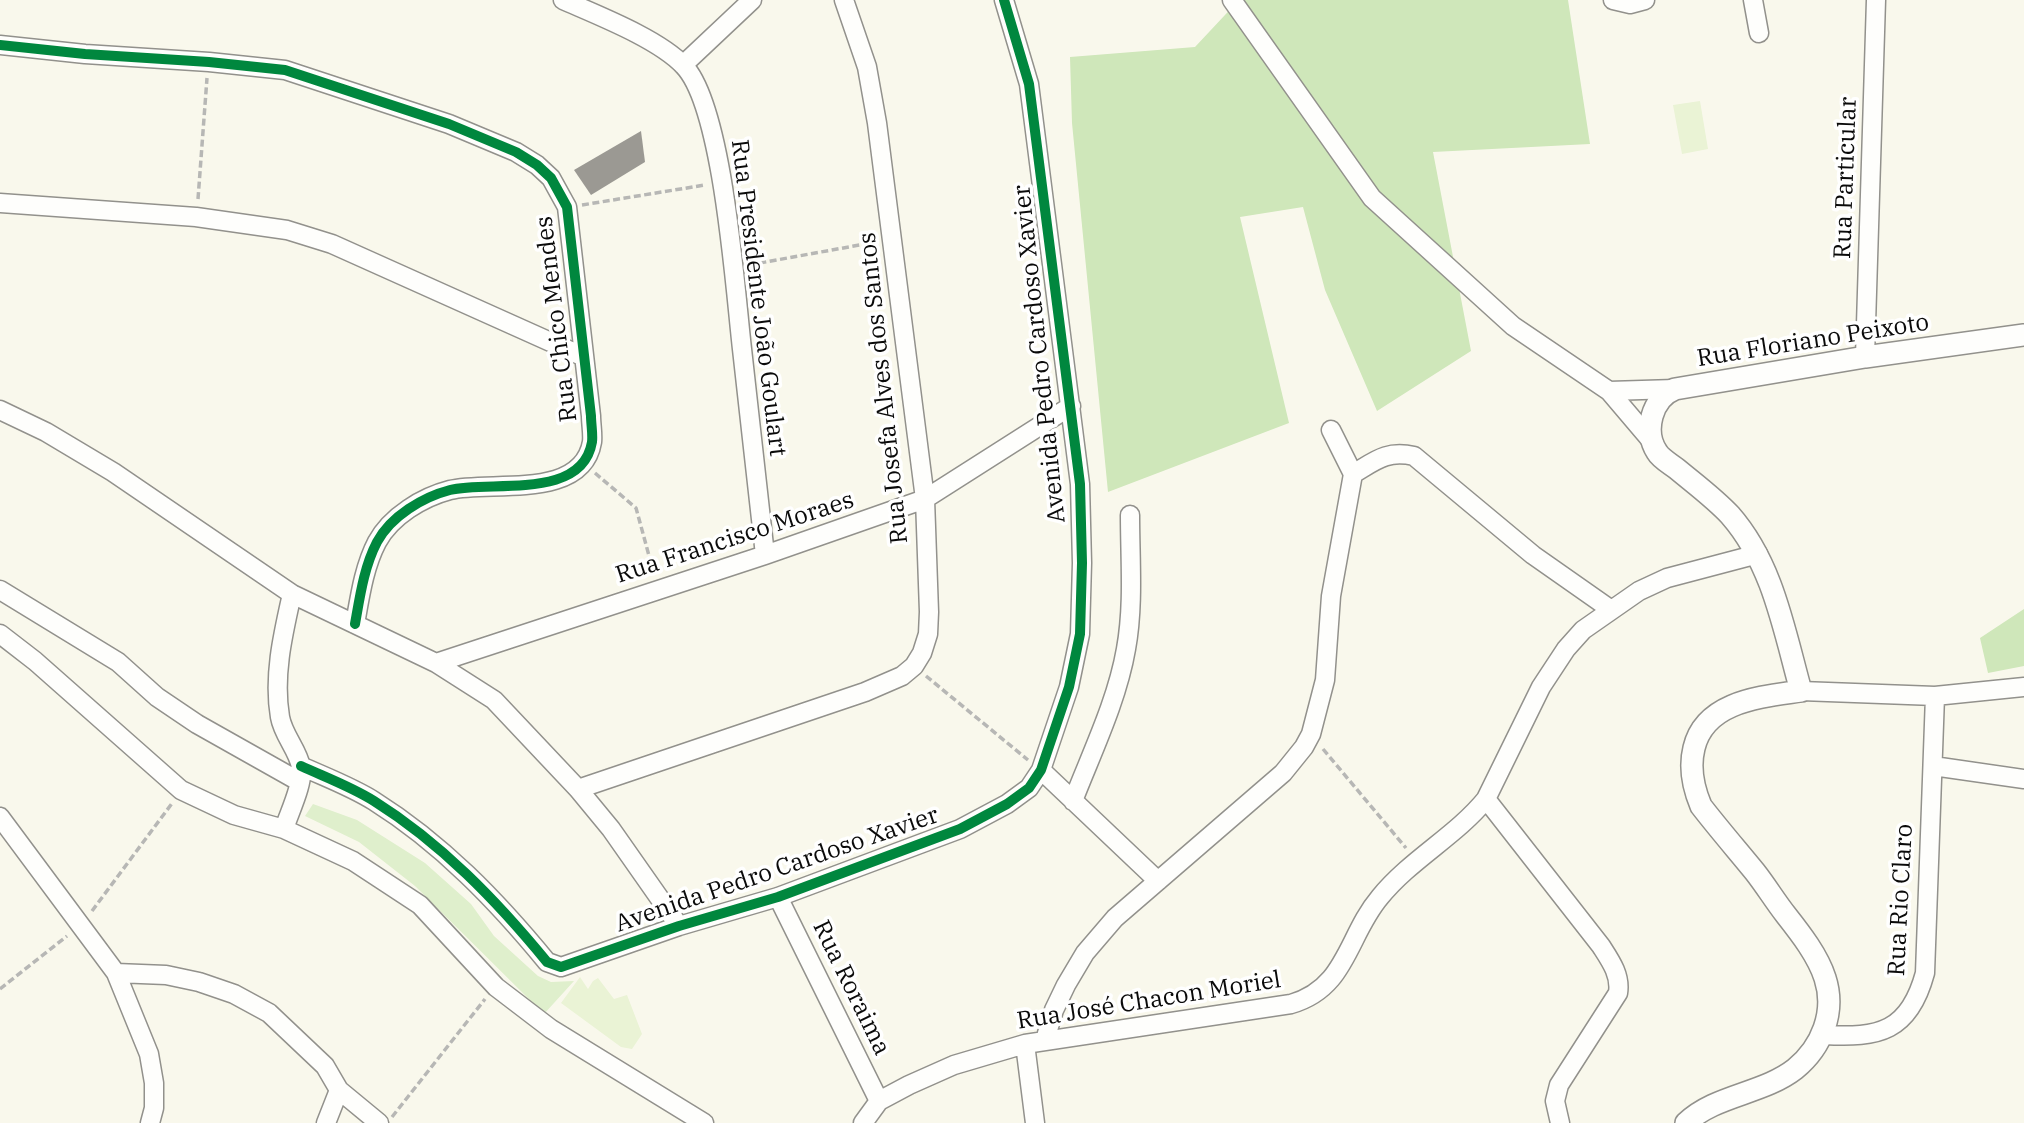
<!DOCTYPE html>
<meta charset="utf-8">
<style>
body{margin:0}
canvas{display:block;background:#f9f8ec}
</style>
<canvas width="2024" height="1123"></canvas>
<script>
const context = document.querySelector('canvas').getContext('2d');
context.lineJoin = 'round';
function fillPath(path, color) {
  context.fillStyle = color;
  context.fill(path, 'evenodd');
}
function strokePath(path, color, width, dash) {
  context.strokeStyle = color;
  context.lineWidth = width;
  context.lineCap = dash ? 'butt' : 'round';
  context.setLineDash(dash || []);
  context.stroke(path);
}
function write(font, color, halo, rows, align = 'center') {
  context.font = font + ' "IBM Plex Serif",serif';
  context.lineWidth = 7;
  context.setLineDash([]);
  context.textBaseline = 'middle';
  context.strokeStyle = halo;
  context.fillStyle = color;
  for (const [text, x, y, turn = 0] of rows) {
    context.save();
    context.translate(x, y);
    context.rotate((+turn || 0) * Math.PI / 180);
    context.textAlign = isNaN(turn) ? turn : align;
    if (halo) context.strokeText(text, 0, 0);
    context.fillText(text, 0, 0);
    context.restore();
  }
}
const green = new Path2D(`
 M313,804L357,820L425,863L471,904L494,936L538,976L551,982L574,981L544,1014L415,886L359,842L305,816Z`);
const forest = new Path2D(`
 M1239,0H1568L1590,144L1433,152L1471,351L1377,411L1325,290L1303,207L1240,217L1289,423L1108,492L1072,123L1070,57L1195,47Z
 M2024,609V666L1988,673L1980,638Z`);
const pitch = new Path2D(`
 M1700,101L1708,149L1682,154L1673,105Z
 M580,977L588,989L593,981L598,978L614,999L627,995L642,1034L632,1049L621,1047L561,1003Z`);
const building = new Path2D(`
 M641,131L645,162L591,195L574,170Z`);
const path = new Path2D(`
 M198,199L207,78
 M582,205L705,185
 M749,265L876,242
 M595,473L636,508L654,574
 M926,676L1028,760
 M1323,749L1406,848
 M92,911L173,802
 M0,989L67,936
 M392,1117L485,999`);
const minor = new Path2D(`
 M563,0C597,15 659,39 684,66C723,107 735,288 742,349C750,418 757,486 765,555
 M1232,0L1372,198L1513,326L1609,391L1654,444
 M1613,0L1630,4L1645,0
 M1753,0L1759,33
 M0,45L85,54L209,62L285,70L449,124L516,152L537,165L551,178L567,207L591,416C591,424 593,434 592,442C582,501 490,480 450,490C423,497 391,516 377,542C364,567 360,596 355,624
 M683,65L752,0
 M0,203L196,217L287,230L332,244L584,357
 M1865,357L1876,0
 M1609,391L1675,389
 M0,410L46,432L113,472L292,594L436,663L494,700L578,789L611,829L679,926
 M1353,474C1375,461 1386,450 1414,456L1533,555L1610,609
 M0,590L118,662L157,697L197,724L300,782
 M0,634L35,661L181,790L234,815L284,829L353,861L420,905L496,987L551,1029L704,1123
 M436,663L765,555L925,499L1071,406
 M1801,691L1935,696L2024,687
 M301,766C325,777 352,787 374,801C441,843 497,901 547,962L561,967L679,926L778,897L960,829L1007,804L1029,788L1041,770L1069,687L1080,634L1082,563L1080,484L1029,84L1004,0
 M1933,766L2024,779
 M1041,770L1158,881
 M578,789L865,692L902,676L914,666L922,653L928,634L929,612L925,499L877,123L867,67L844,0
 M1486,799L1601,946C1610,960 1621,975 1618,993L1559,1085L1555,1101L1560,1123
 M1073,801C1092,752 1117,701 1126,649C1134,605 1130,560 1130,515
 M0,817L116,973L149,1054L154,1083V1108L150,1123
 M284,829C289,813 304,783 301,767C298,750 283,735 280,717C273,676 283,634 292,594
 M778,897L879,1101
 M116,973L166,975L199,982L234,994L269,1013L325,1066L339,1090L379,1123
 M1824,1035C1879,1038 1909,1032 1925,973L1935,696
 M1045,1040L1054,1010L1066,985L1085,953L1115,918L1283,773L1304,747L1311,734L1325,680L1331,596L1353,474L1331,430
 M1025,1044L1035,1123
 M326,1123L339,1090
 M863,1123L879,1101L909,1085L954,1065L1025,1044L1291,1004C1347,988 1347,936 1380,897C1411,859 1456,836 1486,799L1541,687L1566,649L1583,630L1639,591L1667,578L1758,554`);
const tertiary = new Path2D(`
 M1686,1123C1715,1095 1763,1094 1795,1069C1822,1047 1836,1012 1825,978C1818,956 1801,934 1786,915C1775,901 1766,886 1755,872C1737,850 1718,828 1701,806C1693,787 1689,768 1694,748C1705,701 1761,697 1801,691C1784,630 1773,564 1730,515C1714,498 1695,484 1677,469C1671,464 1661,459 1657,452C1643,431 1652,398 1675,389L1865,357L2024,335`);
const cycleway = new Path2D(`
 M0,45L85,54L209,62L285,70L449,124L516,152L537,165L551,178L567,207L591,416C591,424 593,434 592,442C582,501 490,480 450,490C423,497 391,516 377,542C364,567 360,596 355,624
 M301,766C325,777 352,787 374,801C441,843 497,901 547,962L561,967L679,926L778,897L960,829L1007,804L1029,788L1041,770L1069,687L1080,634L1082,563L1080,484L1029,84L1004,0`);
const streetNames = [
 ["Rua Particular",1846,178,-88],
 ["Rua Presidente João Goulart",758,298,83],
 ["Rua Chico Mendes",557,319,-97],
 ["Rua Floriano Peixoto",1813,341,-9],
 ["Avenida Pedro Cardoso Xavier",1040,354,-96],
 ["Rua Josefa Alves dos Santos",884,388,-96],
 ["Rua Francisco Moraes",735,538,-18],
 ["Avenida Pedro Cardoso Xavier",777,870,-19],
 ["Rua Rio Claro",1901,900,-87],
 ["Rua Roraima",851,988,64],
 ["Rua José Chacon Moriel",1149,1001,-9]
];
fillPath(green, '#dfefcc');
fillPath(forest, '#cfe7ba');
fillPath(pitch, '#eaf3d5');
fillPath(building, '#9b9993');
strokePath(minor, '#92918c', 21);
strokePath(tertiary, '#92918c', 24);
strokePath(path, '#b7b7b5', 3.5, [7, 3.5]);
strokePath(minor, '#fefefc', 18);
strokePath(tertiary, '#fefefc', 21);
strokePath(cycleway, '#00873e', 10);
write('24px', '#0a0a0a', '#fff', streetNames);
</script>
